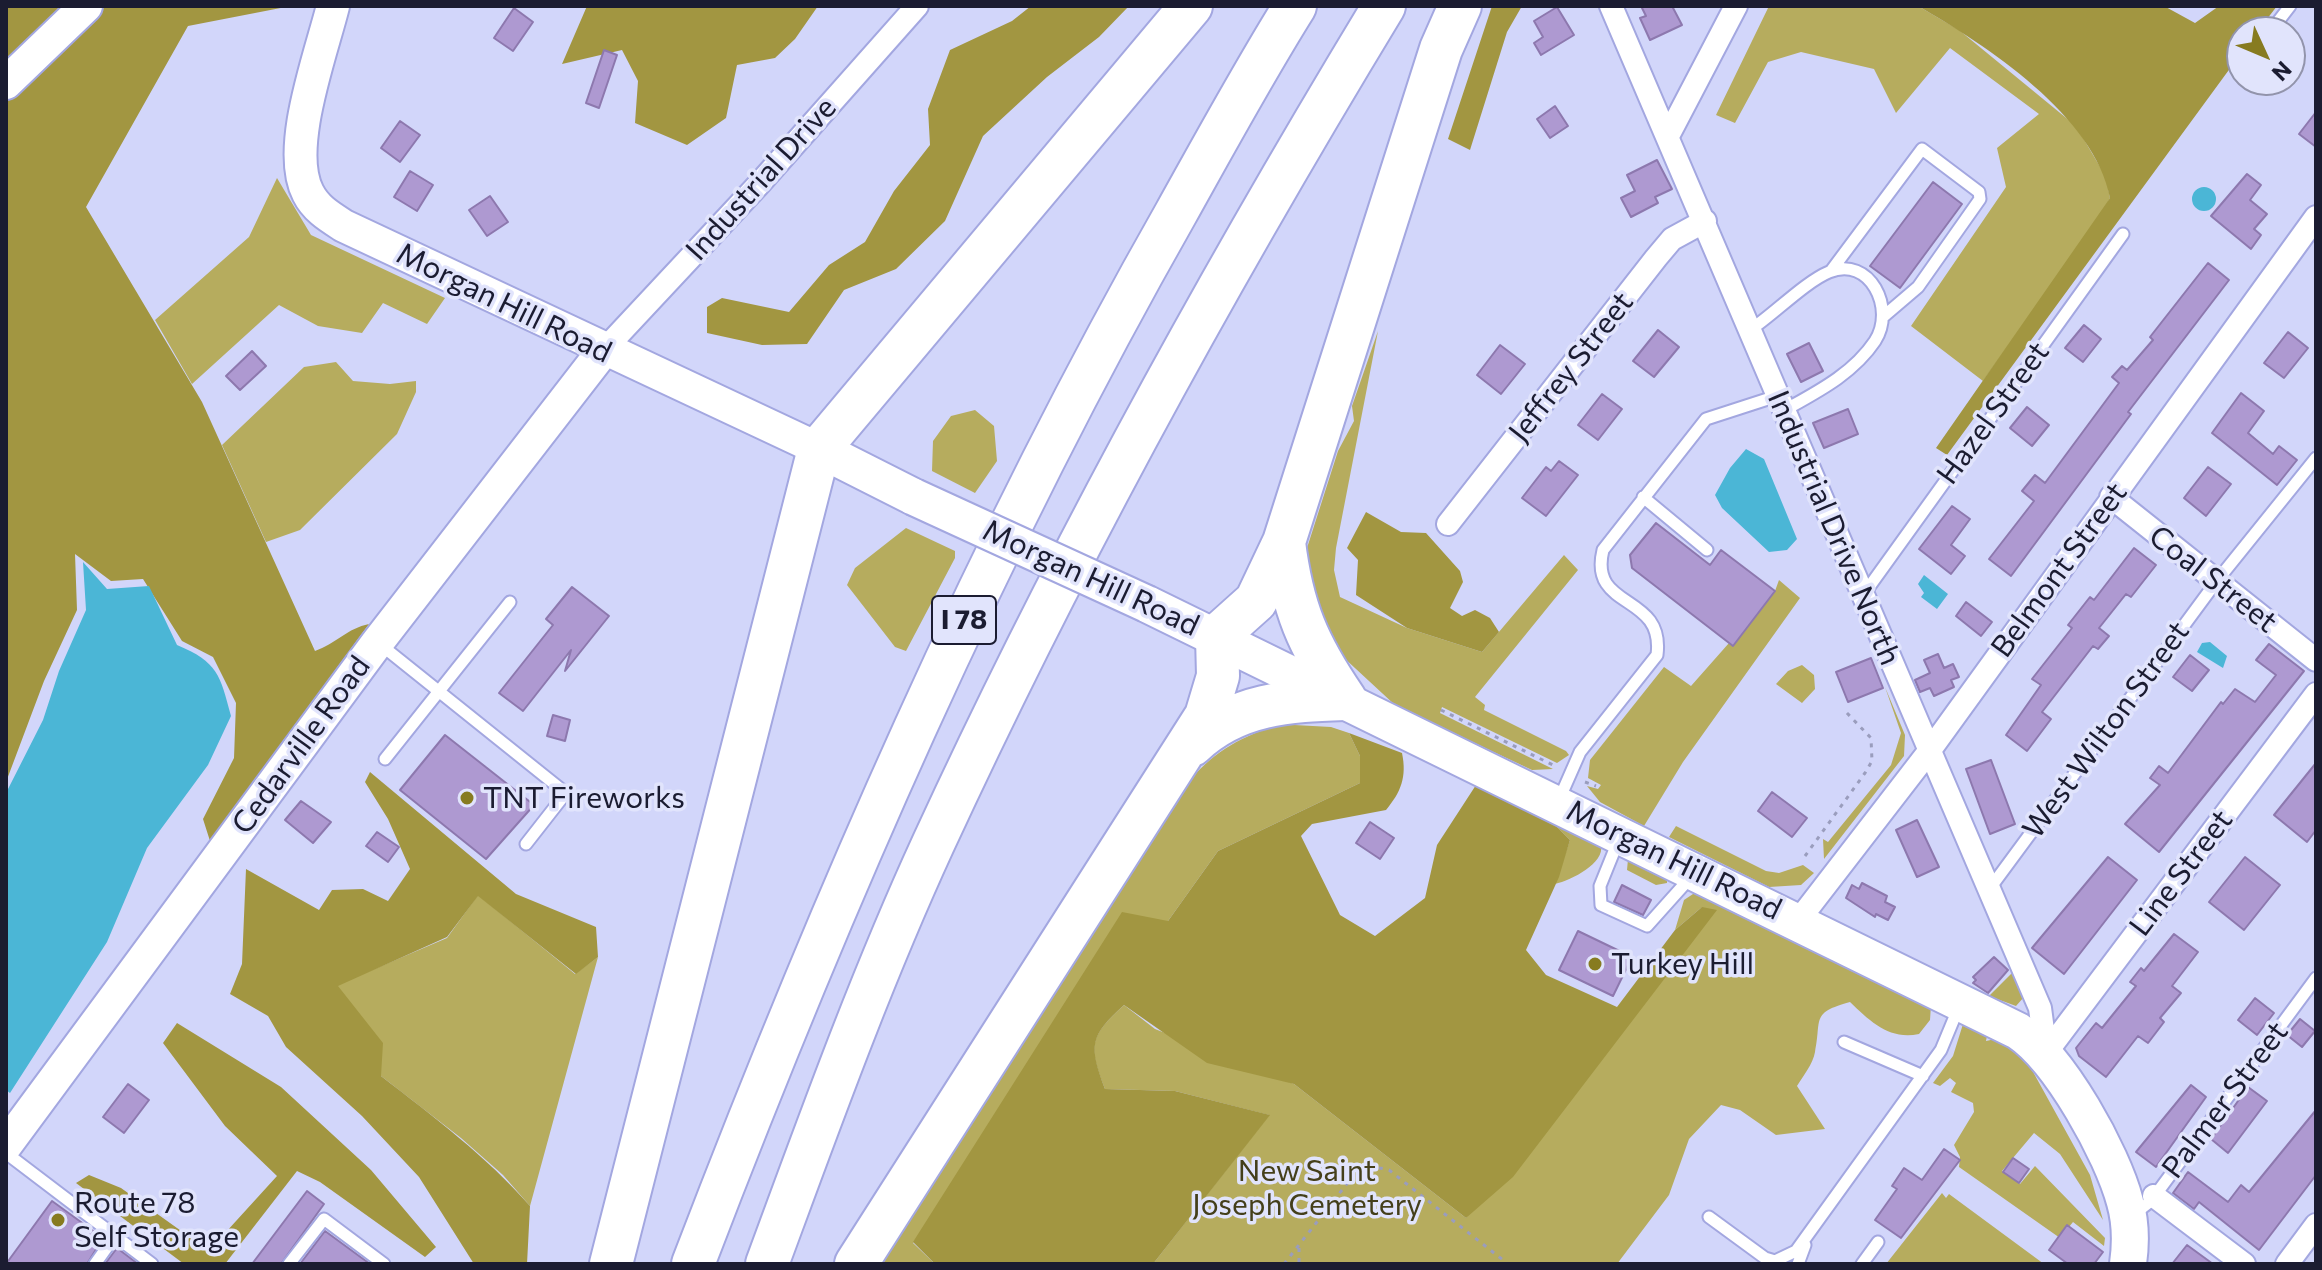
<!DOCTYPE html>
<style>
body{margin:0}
#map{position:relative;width:2322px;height:1270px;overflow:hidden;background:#d2d6fa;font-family:Commissioner,sans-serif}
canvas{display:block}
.frame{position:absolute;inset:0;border:8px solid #1b1c31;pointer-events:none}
.north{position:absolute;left:2226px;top:16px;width:80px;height:80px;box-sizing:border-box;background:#e1e4fc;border:2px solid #9294ab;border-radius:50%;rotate:134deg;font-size:22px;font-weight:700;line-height:32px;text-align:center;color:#1b1c31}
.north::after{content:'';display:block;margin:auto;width:28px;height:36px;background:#877b20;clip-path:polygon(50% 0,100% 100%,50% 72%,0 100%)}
</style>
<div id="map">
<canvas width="2322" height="1270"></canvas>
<div class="frame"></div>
<div class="north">N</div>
</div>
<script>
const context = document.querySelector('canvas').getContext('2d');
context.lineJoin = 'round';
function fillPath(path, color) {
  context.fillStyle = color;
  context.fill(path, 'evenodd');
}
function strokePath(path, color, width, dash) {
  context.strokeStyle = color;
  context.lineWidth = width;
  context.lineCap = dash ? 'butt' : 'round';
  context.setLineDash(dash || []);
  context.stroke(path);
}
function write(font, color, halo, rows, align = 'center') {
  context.font = font + ' Commissioner,sans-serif';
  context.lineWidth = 7;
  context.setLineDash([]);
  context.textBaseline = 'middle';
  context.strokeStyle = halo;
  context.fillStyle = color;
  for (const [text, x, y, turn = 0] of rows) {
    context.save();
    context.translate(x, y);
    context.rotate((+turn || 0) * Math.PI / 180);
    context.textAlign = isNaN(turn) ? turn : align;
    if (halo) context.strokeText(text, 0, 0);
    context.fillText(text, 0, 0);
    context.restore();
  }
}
const green = new Path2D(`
 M1769,6H1918L1959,30L2076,126L2106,177L2110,198L2100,217L1983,381L1911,326L2006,187L1997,148L2039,114L1950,48L1896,113L1874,69L1801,52L1768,62L1735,123L1716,115Z
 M277,178L311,235L445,298L427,324L383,303L362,333L318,326L279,305L192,384L155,320L249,237Z
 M1378,331L1336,548L1334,570L1340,597L1407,628L1482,652L1564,555L1578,570L1475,697L1485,705L1484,710L1566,751L1569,755L1557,763L1442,707L1440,713L1553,769L1532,770L1396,706L1329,644L1305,574L1307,548L1338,451L1354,421L1352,406Z
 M336,362L353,381L390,384L416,381V392L397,434L300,530L266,542L222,445L304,367Z
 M975,410L994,426L997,461L975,493L932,471L933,441L951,416Z
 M906,528L955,551V558L906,651L895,647L847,585L855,568Z
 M1779,580L1800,598L1683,762L1644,826L1600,802L1587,786L1598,789L1601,785L1588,778L1590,760L1664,667L1691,686L1729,643L1733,645L1775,591Z
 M1802,665L1814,675L1815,689L1802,703L1776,684L1788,671Z
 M1885,687L1905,735L1904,756L1824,859L1823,839L1828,842L1891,765L1901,733Z
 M1276,724L1331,727L1349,733L1360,756V783L1218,851L1168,921L913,1243L935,1264H876L1184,787C1214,751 1233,742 1276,724Z
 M1551,821L1601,845C1605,863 1572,880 1555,884L1570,840Z
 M1676,826L1766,871L1779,873L1803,865L1814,873L1801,885L1769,887L1669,837Z
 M1628,859L1667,877V883L1656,885L1627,870Z
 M1696,892L1931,1005L1930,1020L1919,1034C1889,1040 1871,1022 1850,1002C1810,1013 1822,1019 1815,1052C1813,1064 1803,1076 1797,1086L1825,1129L1776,1135L1740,1110L1721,1105L1689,1139L1669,1195L1617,1264H1153L1269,1115L1175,1091L1105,1089C1088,1045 1089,1037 1124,1005L1155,1029L1294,1084L1466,1218L1702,907L1675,930L1684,900Z
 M478,895L575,974L598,957L530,1206L503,1175L461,1138L381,1076L337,985L447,938Z
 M2012,973L2024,997L2016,1006L1989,996Z
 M1963,1024L1988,1031L1986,1041L2000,1038L2035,1067L2032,1070L2090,1175L2103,1220L2060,1154L2034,1133L2002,1171L2020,1184L2035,1166L2105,1238L2104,1246L2073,1222L2060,1238L1959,1167L1960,1157L1954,1145L1974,1112L1973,1103L1951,1092L1956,1083L1950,1078L1940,1086L1933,1083L1953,1056Z
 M1942,1193L1946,1198L1949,1194L2044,1264H1886Z`);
const forest = new Path2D(`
 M6,6H291L188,26L86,207L202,402L315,651C335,644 348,628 369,624L210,841L203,819L234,758L236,703L213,657L182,641L143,579L111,581L75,554L77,610L44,681L6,782Z
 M587,6H818L795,39L775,58L737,65L726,118L687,145L635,123L638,81L622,50L562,64Z
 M1031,6H1129L1099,37L1047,77L983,136L945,221L896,269L844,290L807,344L762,345L707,333V307L722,298L789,312L829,265L865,242L894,191L930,145L928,109L950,50L1012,21Z
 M1492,6H1522L1507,32L1470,150L1448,139Z
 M1918,6H2164L2195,23L2219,6H2277L2257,32H2242V52L1947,455L1936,448L2110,198C2095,116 1986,45 1918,6Z
 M1366,512L1401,532L1426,533L1460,571L1463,582L1450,608L1462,616L1475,610L1490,618L1499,632L1482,652L1407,628L1356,595L1358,560L1347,548Z
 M1349,733L1402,753C1407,777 1401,792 1386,810L1312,824L1301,836L1340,915L1375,936L1425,898L1437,845L1476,785L1551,821L1570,840L1559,877L1526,950L1546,975L1617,1007L1675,930L1702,907L1717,910L1513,1177L1466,1218L1294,1084L1207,1063L1124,1005C1089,1037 1089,1045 1105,1089L1175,1091L1270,1115L1153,1264H935L913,1242L1122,912L1168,921L1218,851L1360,783V756Z
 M370,772L516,894L596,927L598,957L576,974L478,896L447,937L338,986L383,1043L381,1076C434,1117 486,1156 530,1206L527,1264H474L419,1177L362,1116L286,1047L268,1016L230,994L242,964L246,869L319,910L332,890L363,889L388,901L410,869L388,819L365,782Z
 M177,1023L281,1087L371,1170L436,1247L425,1257L320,1182L297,1171L225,1264H184L76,1183L89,1175L121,1188L191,1238L216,1243L277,1176L225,1126L163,1043Z`);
const water = new Path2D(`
 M2192 199a12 12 0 1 1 24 0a12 12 0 1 1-24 0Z
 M1746,449L1764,459L1797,539L1787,550L1769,552L1722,508L1715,495L1730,468Z
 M83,562L107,589L149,586L177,645C218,662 220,675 231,716L208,765L147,848L107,942L10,1093L6,1090V793L43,720L59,671L86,610Z
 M1924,575L1948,594L1937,609L1921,597L1924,593L1918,584Z
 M2210,642L2227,656L2223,668L2197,652L2202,643Z`);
const building = new Path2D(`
 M1641,6H1672L1682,25L1650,40L1640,18L1646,16Z
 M1557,7L1574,35L1541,55L1534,43L1543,37L1534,21Z
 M514,8L533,22L513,51L494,38Z
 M604,50L617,55L599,108L586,103Z
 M1555,106L1568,126L1550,138L1537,119Z
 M2316,112V147L2299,134Z
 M400,121L420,135L400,162L381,148Z
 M1657,160L1672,189L1655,197L1658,203L1631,217L1621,198L1635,191L1627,175Z
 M410,171L433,185L417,211L394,197Z
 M2247,174L2261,185L2250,200L2267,214L2254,229L2261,235L2251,249L2211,216Z
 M1933,182L1962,204L1900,288L1870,266Z
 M490,196L508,222L487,236L469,210Z
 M2208,263L2229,280L2128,412L2131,414L2011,576L1989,559L2034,501L2022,491L2035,475L2045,483L2119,383L2112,377L2122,366L2127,370L2153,340L2150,337Z
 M2084,325L2101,339L2083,362L2065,348Z
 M1658,330L1679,347L1654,377L1633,361Z
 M2288,332L2308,348L2284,378L2264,363Z
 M1809,343L1823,371L1801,382L1787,354Z
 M1500,345L1525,364L1501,394L1477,375Z
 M252,351L266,366L240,390L226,376Z
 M2241,393L2264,411L2248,433L2273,454L2279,446L2297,460L2277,485L2212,433Z
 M1602,394L1622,409L1598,440L1578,425Z
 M2027,407L2049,425L2032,446L2010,428Z
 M1848,409L1858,434L1824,448L1813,423Z
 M1559,461L1578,475L1546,516L1522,498L1546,467L1551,471Z
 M2208,467L2231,484L2206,516L2184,498Z
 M1952,506L1970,519L1951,545L1965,556L1951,574L1919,549Z
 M1656,523L1710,565L1721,550L1775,591L1733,646L1632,568L1630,555Z
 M2134,548L2156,565L2131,597L2126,594L2099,628L2109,636L2098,649L2093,646L2042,712L2051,719L2027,751L2006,735L2041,685L2032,679L2072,628L2068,625L2090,597L2094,600Z
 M572,587L609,616L565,671L571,650L523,711L499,693L553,625L546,619Z
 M1966,602L1992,622L1981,636L1956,616Z
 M2269,644L2304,671L2159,852L2125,824L2160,785L2150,778L2159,766L2168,773L2221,702L2223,704L2235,689L2255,702L2276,675L2256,660Z
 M1938,654L1944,668L1953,664L1959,677L1951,680L1954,687L1934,696L1930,688L1920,692L1915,680L1930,673L1924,660Z
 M2190,655L2209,670L2192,691L2173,677Z
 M1871,658L1883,688L1848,702L1836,672Z
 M553,715L570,720L565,741L547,736Z
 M445,735L534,805L486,859L400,790Z
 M1991,760L2015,824L1990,834L1966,769Z
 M2316,763V830L2307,842L2274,815Z
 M1772,792L1807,818L1792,837L1758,811Z
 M301,801L331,822L313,843L285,820Z
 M1917,820L1939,867L1917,877L1896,830Z
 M1370,822L1394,838L1380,859L1356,843Z
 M377,832L399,847L388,862L366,846Z
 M2108,857L2137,880L2064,974L2032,948Z
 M2245,857L2280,885L2244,930L2209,902Z
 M1862,883L1887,896L1885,902L1895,907L1888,920L1876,914L1875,917L1846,898L1852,885L1859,889Z
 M1622,885L1651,900L1643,915L1614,902Z
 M1578,931L1632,957L1613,996L1559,970Z
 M2174,934L2198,952L2172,986L2181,993L2160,1018L2164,1022L2148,1043L2138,1036L2106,1077L2079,1056L2076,1048L2096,1023L2102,1028L2136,986L2130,982L2141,968L2144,971Z
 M1994,957L2008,970L1988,993L1973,983L1976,980L1973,977Z
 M2255,998L2274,1013L2257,1035L2238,1020Z
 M2300,1019L2315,1031L2302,1047L2287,1035Z
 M128,1084L149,1100L124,1133L103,1117Z
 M2191,1085L2206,1097L2156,1167L2136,1152Z
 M2248,1087L2267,1101L2228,1153L2211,1139Z
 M2316,1110V1175L2259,1250L2199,1202L2194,1209L2173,1193L2188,1172L2228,1202L2241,1185L2249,1192Z
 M1944,1149L1960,1160L1901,1238L1875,1220L1897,1189L1892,1186L1904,1168L1922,1180Z
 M2013,1158L2029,1169L2019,1183L2003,1172Z
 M307,1191L324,1204L281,1264H252Z
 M52,1201L103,1238L87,1264H6Z
 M2067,1225L2103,1252L2094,1264H2068L2049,1250Z
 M325,1231L370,1264H300Z
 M2187,1245L2213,1264H2172Z
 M117,1248L138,1264H105Z`);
const path = new Path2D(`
 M1441,710L1557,767
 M1585,782L1596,786
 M1805,856L1865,773L1872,761L1871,738L1845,711
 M1299,1248V1264
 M1284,1264L1353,1176C1366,1166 1373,1166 1389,1170L1508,1264`);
const service = new Path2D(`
 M2270,32L2290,6
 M1831,271L1922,149L1979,192L1980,199L1918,287L1884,316
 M1750,330C1773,315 1805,282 1829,272C1870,255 1896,309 1875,341C1853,374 1817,392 1783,411
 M1643,497L1707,550
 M1864,594L2123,234
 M381,645L562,790V798L526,844
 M385,759L510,602
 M1558,802L1580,752L1657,655C1665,592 1588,611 1603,550L1706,419L1777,396
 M1619,839L1600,886L1601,905L1647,926L1690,878
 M1988,891L2216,582L2316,458
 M1844,1042L1923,1076
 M6,1153L152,1264
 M2133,1215L2151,1201L2316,978
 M1709,1217L1765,1258L1775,1261L1796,1251L1941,1050L1958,1009
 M95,1264L115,1236
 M289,1264L324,1219L384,1264
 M1798,1264L1805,1245
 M1862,1264L1878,1242`);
const minor = new Path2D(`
 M1611,6L2040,1008L2046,1053
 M1668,136L1736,6
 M603,351L760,183L917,6
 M2111,497L2316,660
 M1448,524L1656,258L1672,239L1705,221
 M1798,921L1930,750L2316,217
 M2046,1053L2316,694
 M2154,1196L2244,1264
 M2287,1264L2316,1225`);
const secondary = new Path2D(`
 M333,6C321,54 285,149 308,193C316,209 330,217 344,226L819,449
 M6,83L86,6
 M6,1145L377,643L603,351`);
const primary = new Path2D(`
 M819,449L914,497
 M1147,604L2018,1031C2060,1059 2112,1153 2125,1202C2131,1223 2131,1243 2128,1264`);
const motorway = new Path2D(`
 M1345,699C1308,645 1292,608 1284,542L1441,49L1460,6
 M1192,745C1236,703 1289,701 1345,699
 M611,1264L819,449L1191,6
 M693,1264C831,903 985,549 1176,213C1215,143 1253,73 1295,6
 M767,1264C819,1123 870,981 933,844C1066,555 1219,278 1384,6
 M856,1264L1206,716L1218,676L1217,636L1256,601L1284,542`);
const primaryBridge = new Path2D(`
 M914,497L1147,604`);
const markers = [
 [467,798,8,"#877b20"],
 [1595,964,8,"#877b20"],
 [58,1220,8,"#877b20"]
];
const shields = [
 [964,620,64]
];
const shieldNames = [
 ["I 78",964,620]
];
const streetNames = [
 ["Industrial Drive",761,179,-48],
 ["Morgan Hill Road",504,303,26],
 ["Jeffrey Street",1571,367,-52],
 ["Hazel Street",1993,413,-54],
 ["Industrial Drive North",1834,528,67],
 ["Belmont Street",2059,570,-54],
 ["Morgan Hill Road",1091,578,25],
 ["Coal Street",2213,579,38],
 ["West Wilton Street",2106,730,-54],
 ["Cedarville Road",301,745,-54],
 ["Morgan Hill Road",1674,860,26],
 ["Line Street",2181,873,-53],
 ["Palmer Street",2225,1100,-53]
];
const poiNames = [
 ["TNT Fireworks",483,798],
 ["Turkey Hill",1611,964],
 ["Route 78",74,1203],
 ["Self Storage",74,1237]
];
const parkNames = [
 ["New Saint",1307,1171],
 ["Joseph Cemetery",1307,1205]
];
fillPath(green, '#b6ac5e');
fillPath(forest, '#a29641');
fillPath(water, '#4bb6d6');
fillPath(building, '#ae99d1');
strokePath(building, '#8d78ae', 2);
strokePath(service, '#a3a7e0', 15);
strokePath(minor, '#a3a7e0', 26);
strokePath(secondary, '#a3a7e0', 36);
strokePath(primary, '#a3a7e0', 40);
strokePath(motorway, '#a3a7e0', 46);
strokePath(path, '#9a9dbd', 3, [4, 6]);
strokePath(service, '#fff', 11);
strokePath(minor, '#fff', 22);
strokePath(secondary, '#fff', 32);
strokePath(primary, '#fff', 36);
strokePath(motorway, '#fff', 42);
strokePath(primaryBridge, '#a3a7e0', 40, []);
strokePath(primaryBridge, '#fff', 36);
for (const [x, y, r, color] of markers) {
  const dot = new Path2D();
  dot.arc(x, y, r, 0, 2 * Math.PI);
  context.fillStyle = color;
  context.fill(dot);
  strokePath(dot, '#e1e4fc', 3);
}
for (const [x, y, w] of shields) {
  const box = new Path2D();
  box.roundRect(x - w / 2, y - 24, w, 48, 6);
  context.fillStyle = '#e1e4fc';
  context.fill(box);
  strokePath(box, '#1b1c31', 2);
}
write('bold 28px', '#1b1c31', null, shieldNames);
write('30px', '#1b1c31', '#e1e4fc', streetNames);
write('30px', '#1b1c31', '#e1e4fc', poiNames, 'left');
write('30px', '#443f1a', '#e1e4fc', parkNames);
</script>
